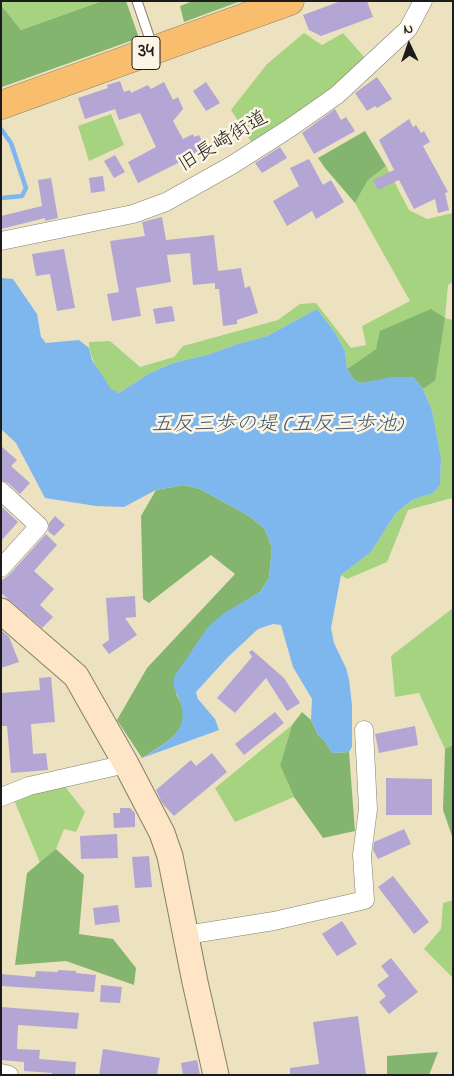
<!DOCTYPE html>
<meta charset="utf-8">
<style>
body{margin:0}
#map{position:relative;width:454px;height:1076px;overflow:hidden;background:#ece2c0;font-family:"Indie Flower",sans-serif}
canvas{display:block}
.frame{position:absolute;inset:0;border:2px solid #1c1c1c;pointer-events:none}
.north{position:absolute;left:384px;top:20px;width:50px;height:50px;-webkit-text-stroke:4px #fcf5e5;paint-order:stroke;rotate:357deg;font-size:14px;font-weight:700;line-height:20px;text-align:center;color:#1c1c1c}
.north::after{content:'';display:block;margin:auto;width:18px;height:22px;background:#1c1c1c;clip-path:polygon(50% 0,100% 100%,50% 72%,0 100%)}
</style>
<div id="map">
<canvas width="454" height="1076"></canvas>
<div class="frame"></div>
<div class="north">N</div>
</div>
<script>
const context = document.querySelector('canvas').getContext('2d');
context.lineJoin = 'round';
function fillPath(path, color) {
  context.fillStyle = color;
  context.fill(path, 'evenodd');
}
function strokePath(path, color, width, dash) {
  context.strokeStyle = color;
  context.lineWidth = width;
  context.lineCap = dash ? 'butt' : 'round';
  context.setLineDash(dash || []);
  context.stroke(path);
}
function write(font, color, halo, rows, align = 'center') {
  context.font = font + ' "Indie Flower","Klee One",sans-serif';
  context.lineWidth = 5;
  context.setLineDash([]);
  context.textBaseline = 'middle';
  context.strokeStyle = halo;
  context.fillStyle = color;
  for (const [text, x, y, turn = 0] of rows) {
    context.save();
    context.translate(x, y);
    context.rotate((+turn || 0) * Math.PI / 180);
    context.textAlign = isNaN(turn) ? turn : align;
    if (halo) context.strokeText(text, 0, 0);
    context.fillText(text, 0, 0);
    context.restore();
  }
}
const green = new Path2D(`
 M1,1H102L21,30L1,5Z
 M304,33L322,45L343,33L365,58L327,93L252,143L231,110L267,64Z
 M111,114L124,145L89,161L78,126Z
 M386,166L409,210L427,219L453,213V282L448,285L445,318L453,320V506L452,498L408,510L387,562L347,579L341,575L371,552L395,514L412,500L433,493L440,485L441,458L432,410L423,389L435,381L376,349L347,369L345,351L336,334L317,309L267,336L238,344L207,355L173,363L150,373L119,393C117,392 114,392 112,390C103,383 88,354 89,342L110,341L140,367L174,357L183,346L278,320L300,304L316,303L351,348L366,345L362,326L410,301L355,203L368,180Z
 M453,608V745L445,749L419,693L395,697L391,656Z
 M292,725L280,765L294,797L235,822L215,788Z
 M63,784L85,812L76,832L64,829L56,849L40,863L14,800Z
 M453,900V978L424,949L441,929L443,903Z`);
const forest = new Path2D(`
 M102,1H126L139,38L2,87L1,5L21,30Z
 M193,1H241L184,22L180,6Z
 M365,131L386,166L368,180L355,203L325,168L318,158Z
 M431,309L445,318L435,381L423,389L413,377L361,383L354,380L347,369L376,349L380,331Z
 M184,485L200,489L249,516L265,529L272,548L269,578L260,592L246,601L176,694C198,728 167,742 142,758L117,720L147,668L235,574L211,555L149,603L143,599L141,516L156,490Z
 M302,712L311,720L318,735L325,741L332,753L349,752L355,831L323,838L294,797L280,765L292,725Z
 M453,745V839L443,810L445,749Z
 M56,849L84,875L79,934L113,939L136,968L134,985L66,961L15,965L27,873Z
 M438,1052L429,1075H387V1056Z`);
const water = new Path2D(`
 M1,278L13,279L37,314L41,337L46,343L79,340L89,348L92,360L111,389L119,393L150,373L173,363L207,355L238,344L267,336L317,309L336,334L345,351L347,369L354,380L361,383L393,377H413L423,389L432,410L441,458L440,485L433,493L412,500L395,514L371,552L341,575L331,628L334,643L346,668L349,679L352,705V747L349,752L332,753L325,741L318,735L311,720L312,699L293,667L281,625L273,624L258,629L228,657L196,692L198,699L215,719L219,730L142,758C164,744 191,733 180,701C176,690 171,688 175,675L208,627L224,613L260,592L269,578L272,548L265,529L249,516L200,489L184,485L156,490L124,507L96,506L45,498L16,443L1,429Z`);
const stream = new Path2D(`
 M1,129L11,143L26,188L22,196L1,198`);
const building = new Path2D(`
 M341,1H367L373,17L321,36L309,30L303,15Z
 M377,77L392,99L377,108L375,106L367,111L355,93Z
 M120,81L124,92L130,90L131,93L148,85L151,89L164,82L173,100L178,97L183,109L173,121L183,139L193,134L194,137L199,135L206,149L138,183L128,162L156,147L140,113L119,120L115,109L85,119L78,98L108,88L107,85Z
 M206,82L220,103L206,111L193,91Z
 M335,109L341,120L346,117L355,131L314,154L302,133Z
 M409,119L413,127L416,125L421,133L424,131L430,142L423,146L448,192L445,193L449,210L438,213L435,199L414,209L399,180L378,190L373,180L394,170L379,140Z
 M280,147L287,158L262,173L255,163Z
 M115,155L125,172L114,178L104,161Z
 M309,159L323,185L331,180L344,202L316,219L312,211L287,226L273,201L299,186L290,168Z
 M103,176L105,191L91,193L89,178Z
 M51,178L58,218L45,221V218L1,229V216L42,206L38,180Z
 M162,217L166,240L214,235L218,271L241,268L245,288L250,286L258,313L237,320V324L223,326L219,289H215V283L193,285L190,253L167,255L171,282L136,288L141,316L112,321L107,294L119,292L110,241L145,236L142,222Z
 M64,249L75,308L57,311L50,274L36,276L32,254Z
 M172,306L175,321L156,324L153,309Z
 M1,446L17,460L11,466L30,483L20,494L8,483L1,481Z
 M1,506L18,522L1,541Z
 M55,516L65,525L54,536L48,531L49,523Z
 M46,534L57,545L34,571L54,589L40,605L53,617L42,628L1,593V581L9,575Z
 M135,596L136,617L125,618L137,635L109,654L102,645L109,640L106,598Z
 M1,630L9,637L19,662L1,668Z
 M252,650L284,678L300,703L287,711L266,678L235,713L217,698L252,657L249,652Z
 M51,677L55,722L31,724L33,754L46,753L48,770L11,773L7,726H1V693L40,690L39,678Z
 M275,712L284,723L244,755L235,744Z
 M415,726L418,745L379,753L375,734Z
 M212,753L227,772L174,816L162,803L156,790L191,760L196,766Z
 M386,778L432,779V815H386Z
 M120,808H130L135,813V827L114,828L113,813H120Z
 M404,829L411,844L378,859L373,850L374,842Z
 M117,834L118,858L81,859L80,836Z
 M149,856L152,887L135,888L132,857Z
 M393,876L429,922L414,934L378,887Z
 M118,905L120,922L95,925L93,908Z
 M342,921L357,944L337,956L322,934Z
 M391,958L418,992L389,1014L379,1002L386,996L377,985L389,976L381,966Z
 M58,970L76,971V973L96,975L94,992L1,986V974L35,977L36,971L58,972Z
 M101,985L122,987L120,1003L100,1002Z
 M1,1007L79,1013L77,1029L18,1025L17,1049L40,1050L39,1059L76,1062L75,1075H52V1073L24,1071V1062L1,1060Z
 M358,1016L366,1075H290V1068L319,1064L313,1022Z
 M103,1049L160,1058L157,1075H99Z
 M197,1060L200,1075H183L181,1063Z`);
const lane = new Path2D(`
 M137,1L153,48`);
const street = new Path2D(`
 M1,241L133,214L166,202L232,165L290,128L337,95L408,29L423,1
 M1,491L39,526L1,568
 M1,797L29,786L126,764
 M186,935L274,921L365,900L362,855L368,809L364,730
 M1,1073L9,1075`);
const secondary = new Path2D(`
 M1,611L76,676L126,764L162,833L170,856L195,982L216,1075`);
const highway = new Path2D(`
 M1,105L290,1`);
const shields = [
 [146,53,28]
];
const shieldNames = [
 ["34",146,53]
];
const streetNames = [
 ["旧長崎街道",224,143,-31]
];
const waterNames = [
 ["五反三歩の堤 (五反三歩池)",277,427]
];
fillPath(green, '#a6d380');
fillPath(forest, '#84b56e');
fillPath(water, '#7eb7ee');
strokePath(stream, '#7eb7ee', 4.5);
fillPath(building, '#b4a6d4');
strokePath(lane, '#847f6e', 11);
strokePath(street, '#847f6e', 19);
strokePath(secondary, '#847f6e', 27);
strokePath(highway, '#847f6e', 29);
strokePath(lane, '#fff', 9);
strokePath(street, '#fff', 18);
strokePath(secondary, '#fde5c5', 25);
strokePath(highway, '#f9be6d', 28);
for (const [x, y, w] of shields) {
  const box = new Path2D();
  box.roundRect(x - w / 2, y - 16.5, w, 33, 4);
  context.fillStyle = '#fcf5e5';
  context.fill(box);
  strokePath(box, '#1c1c1c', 1);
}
write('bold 19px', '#1c1c1c', null, shieldNames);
write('20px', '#1c1c1c', '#fcf5e5', streetNames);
write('italic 21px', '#435a70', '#fcf5e5', waterNames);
</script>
